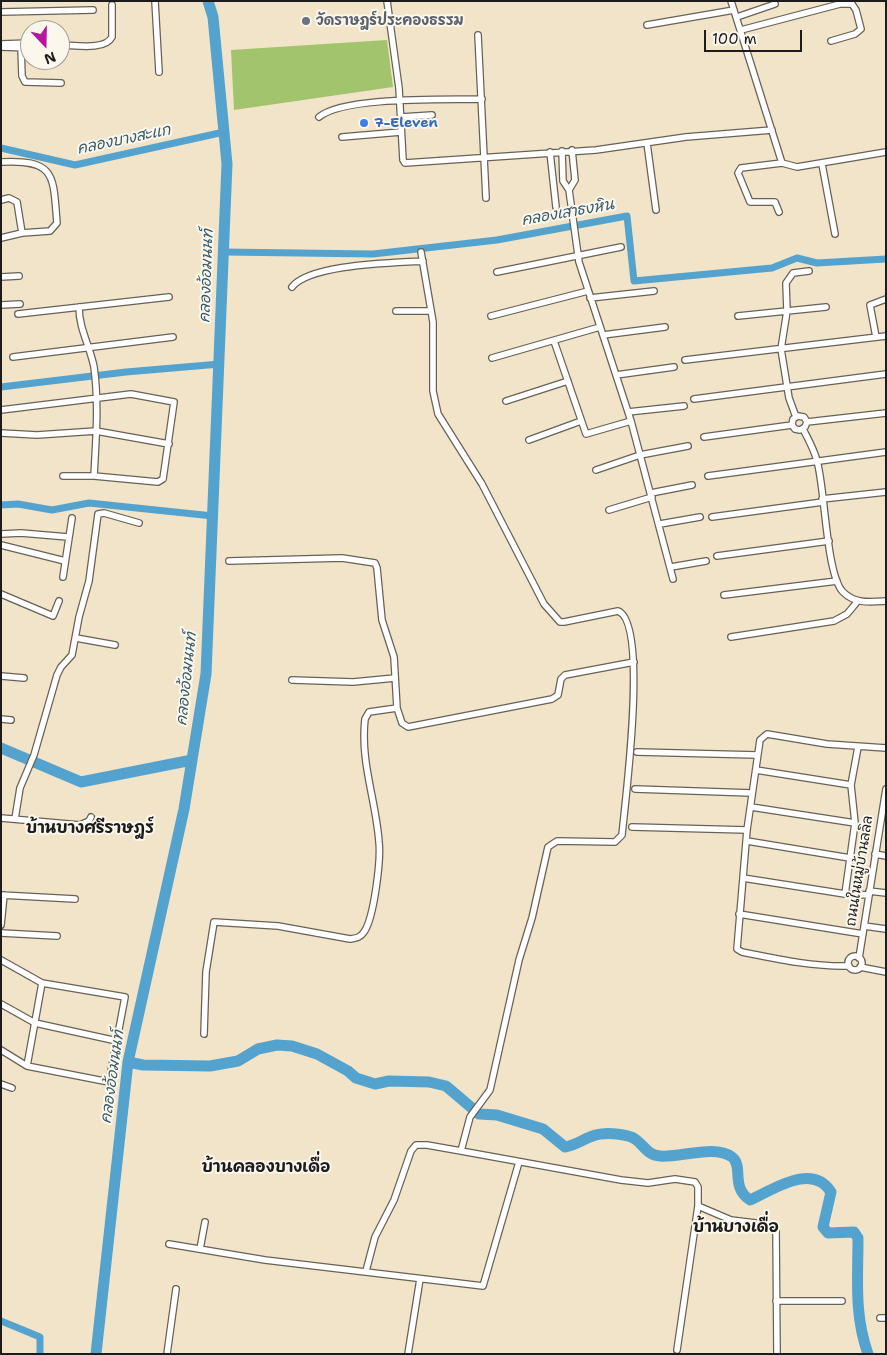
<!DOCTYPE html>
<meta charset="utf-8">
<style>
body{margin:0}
#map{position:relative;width:887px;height:1355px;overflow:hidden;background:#f2e4c8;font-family:"Shantell Sans",sans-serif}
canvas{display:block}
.frame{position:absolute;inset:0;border:2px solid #1c1c1c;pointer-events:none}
.north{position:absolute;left:20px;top:20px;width:50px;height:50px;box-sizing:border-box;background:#fbf7ec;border:1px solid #a29f99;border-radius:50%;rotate:159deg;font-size:14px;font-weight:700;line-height:20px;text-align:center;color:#1c1c1c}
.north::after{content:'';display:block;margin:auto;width:18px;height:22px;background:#b5179e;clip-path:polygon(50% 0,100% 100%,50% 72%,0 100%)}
.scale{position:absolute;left:704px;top:30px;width:98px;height:22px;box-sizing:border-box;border:2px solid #1c1c1c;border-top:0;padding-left:6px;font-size:15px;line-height:18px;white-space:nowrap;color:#1c1c1c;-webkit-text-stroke:4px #fbf7ec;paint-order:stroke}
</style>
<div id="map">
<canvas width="887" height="1355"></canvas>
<div class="frame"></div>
<div class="north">N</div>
<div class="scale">100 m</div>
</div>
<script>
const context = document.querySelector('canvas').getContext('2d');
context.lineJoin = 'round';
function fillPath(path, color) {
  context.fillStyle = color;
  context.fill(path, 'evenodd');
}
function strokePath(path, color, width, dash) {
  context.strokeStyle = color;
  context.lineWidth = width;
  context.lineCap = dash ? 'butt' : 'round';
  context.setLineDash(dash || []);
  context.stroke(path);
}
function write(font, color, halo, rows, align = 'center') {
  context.font = font + ' "Shantell Sans","Playpen Sans Thai",sans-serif';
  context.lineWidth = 4;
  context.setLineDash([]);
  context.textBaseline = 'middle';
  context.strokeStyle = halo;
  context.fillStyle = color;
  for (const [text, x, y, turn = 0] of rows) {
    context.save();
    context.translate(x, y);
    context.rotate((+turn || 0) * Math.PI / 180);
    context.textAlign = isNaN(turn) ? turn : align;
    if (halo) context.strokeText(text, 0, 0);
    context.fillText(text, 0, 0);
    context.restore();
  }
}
const green = new Path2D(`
 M387,40L393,87L234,110L231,50Z`);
const canal = new Path2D(`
 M1,148L75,165L224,132
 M224,252L373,254L497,240L627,216L634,281L772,268L797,258L817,263L886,259
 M1,387L126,372L220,364
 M1,505L18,504L52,510L89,503L213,516
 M1,1321L40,1337V1354`);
const river = new Path2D(`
 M1,748L81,782L192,760
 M128,1062L143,1065L210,1066L238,1061L258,1049L277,1045L292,1046L317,1054L348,1071L356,1078L375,1084L389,1081L429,1082L446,1086L479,1114L497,1115L543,1129L565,1147C578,1145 588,1135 601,1134C610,1133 628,1134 635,1139C644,1145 647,1155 660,1156C679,1158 715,1144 732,1157C744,1166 730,1187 750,1200C773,1190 812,1162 831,1192L823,1227L828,1233L854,1232L858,1238C858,1280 854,1314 868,1354
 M96,1354L128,1062L184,809L206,674L227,164L213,17L208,1`);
const street = new Path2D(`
 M155,1L159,72
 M387,1L399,88L403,160L405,163L596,150L686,137L772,130
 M731,1L782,163L797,167L886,152
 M1,12L93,10
 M737,17L775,4
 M647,25L734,10
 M741,30L840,4H852L856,10L861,29L855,34L831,41
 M478,35L486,198
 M1,44L30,43
 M60,45C74,45 105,51 112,37V5
 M1,47L30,48
 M21,48L22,76L25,82L61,83
 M319,117C344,96 446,100 482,99
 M401,117L432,115
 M342,137L401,132
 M647,143L656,210
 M562,151L563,181L569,190L575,180L572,150
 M550,152L556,207
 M1,162C57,159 53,177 57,223L50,231L22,233L1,238
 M822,164L835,234
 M569,190L579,262L631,421L673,579
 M1,200L9,198L17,202L22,233
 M779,212L775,202H750L738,173L741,168L782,163
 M497,272L621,247
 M1,277L19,276
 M292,287C310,264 393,263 423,261
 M590,298L654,291
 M1,305L20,304
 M79,307C79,329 90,346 94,367C99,403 96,439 94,476
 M396,311H431
 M18,314L169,297
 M491,316L588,291
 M738,316L826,307
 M603,335L665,327
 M876,337L870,305L886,299
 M554,341L586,434L631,421
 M13,357L173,337
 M492,358L600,327
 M685,360L886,336
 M616,375L674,367
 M694,399L886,374
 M506,401L568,381
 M1,410L131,394L174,402L163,479L158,482L94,476H63
 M628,412L684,406
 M796,417L789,398L781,349L787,311L786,283L793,273L809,271
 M807,422L886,413
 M803,429C808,439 814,449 817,461C825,487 826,575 843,592C855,604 870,602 886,601
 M1,433L37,435L96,431L169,444
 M704,437L792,425L795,429L800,430L805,427L807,422L804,417L798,416L793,419L792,425
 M529,440L581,421
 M596,470L640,455L688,446
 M708,476L886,452
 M651,493L692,485
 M822,499L886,492
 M609,510L652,497
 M712,517L823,502
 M660,524L700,517
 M1,534L21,533L68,537
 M1,545L65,561
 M717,556L829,541
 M229,561L342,558L375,563L377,568L382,620L394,657L397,708L402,723L408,727L552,699L558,695L561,679L565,675L634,662
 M671,567L706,561
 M63,577L72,518
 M1,594L53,616L59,601
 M724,595L837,581
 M731,637L834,621L847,614L857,602
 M76,638L115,645
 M1,676L24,678
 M292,680L353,682L395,678
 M1,719L11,720
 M858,747L851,785L855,823L845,894L869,895
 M637,752L757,755
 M756,770L851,785
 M635,789L752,793
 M751,807L855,823
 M1,818L80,825L89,821L91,817
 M15,819L20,788L34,755L57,675L61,667L72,655L79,617L89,581L98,514L104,513L139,523
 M632,827L747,830
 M747,841L850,858
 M875,854L886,856
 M743,878L845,894
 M869,891L886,893
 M1,895L75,899
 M739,914L863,934
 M1,925L4,895
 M864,926L886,929
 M1,933L57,936
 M848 963a7 7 0 1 1 14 0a7 7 0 1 1-14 0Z
 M859,958L886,789
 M1,960L42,983L125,997L109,1082L27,1066L1,1050
 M849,966C813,967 777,959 742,952L737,949L747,830L760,740L767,734L827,744L886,748
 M860,967L886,972
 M1,1004L35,1023L117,1041
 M204,1034L206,972L214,922L278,926L350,939C356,938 360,938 364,932C374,918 381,860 379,842C376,800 360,762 365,719L369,712L397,708
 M27,1066L42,983
 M1,1084L12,1088
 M461,1151L621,1180L648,1183L675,1179L695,1182L698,1187V1206L677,1350
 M698,1206L731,1220L772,1225L776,1228L777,1354
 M169,1244L265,1260L483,1286L519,1162
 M200,1249L205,1222
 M366,1271L375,1237L394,1200L411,1151L416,1145H427L461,1151L470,1117L490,1090L519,960L532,918L548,847L557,841L615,842L622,835C625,802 649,623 618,611L564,622H560L544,604L482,484L438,414L433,391V322L421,252
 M776,1301H842
 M880,1318H886
 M167,1354L176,1289
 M408,1354L420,1279`);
const markers = [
 [306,21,5,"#6b7280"],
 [364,123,5,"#3f7fe0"]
];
const worshipNames = [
 ["วัดราษฎร์ประคองธรรม",316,21]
];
const shopNames = [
 ["7-Eleven",374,123]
];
const streetNames = [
 ["ถนนในหมู่บ้านลลิล",860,871,-81]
];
const waterNames = [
 ["คลองบางสะแก",124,140,-12],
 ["คลองเสาธงหิน",568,213,-10],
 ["คลองอ้อมนนท์",207,276,-88],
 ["คลองอ้อมนนท์",187,679,-84],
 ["คลองอ้อมนนท์",113,1077,-82]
];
const quarterNames = [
 ["บ้านบางศรีราษฎร์",90,829],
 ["บ้านคลองบางเดื่อ",266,1168],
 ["บ้านบางเดื่อ",736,1228]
];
fillPath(green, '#a2c46d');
strokePath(canal, '#54a3ce', 7);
strokePath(river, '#54a3ce', 11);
strokePath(street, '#676258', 8);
strokePath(street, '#fff', 5.5);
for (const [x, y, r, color] of markers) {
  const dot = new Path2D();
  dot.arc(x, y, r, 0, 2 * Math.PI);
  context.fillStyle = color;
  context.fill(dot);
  strokePath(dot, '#fbf7ec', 2);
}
write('bold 14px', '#5b616d', '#fbf7ec', worshipNames, 'left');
write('bold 14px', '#366cbe', '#fbf7ec', shopNames, 'left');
write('14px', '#1c1c1c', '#fbf7ec', streetNames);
write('italic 15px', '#35596c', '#fbf7ec', waterNames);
write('bold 16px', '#1c1c1c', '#fbf7ec', quarterNames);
</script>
